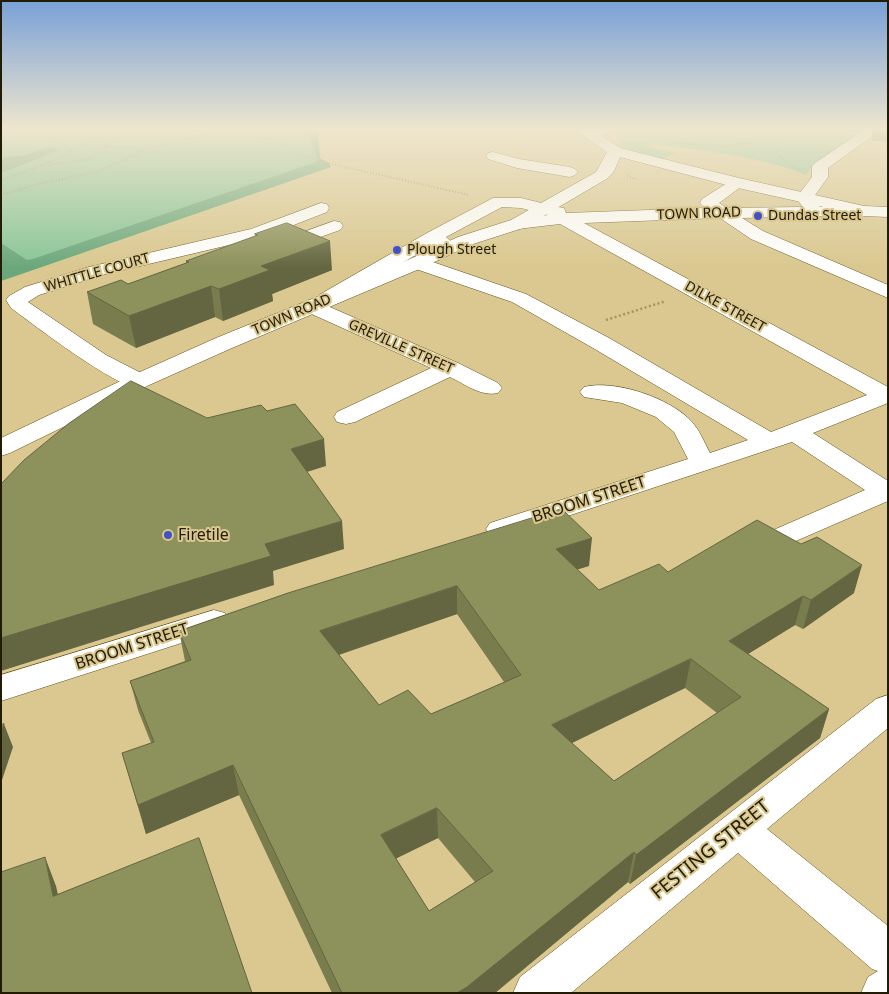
<!DOCTYPE html>
<style>
body{margin:0}
#map{position:relative;width:889px;height:994px;overflow:hidden;background:#dac890;font-family:"Noto Sans",sans-serif}
canvas{display:block}
.frame{position:absolute;inset:0;border:2px solid #221b05;pointer-events:none}
</style>
<div id="map">
<canvas width="889" height="994"></canvas>
<div class="frame"></div>
</div>
<script>
const context = document.querySelector('canvas').getContext('2d');
context.lineJoin = 'round';
function fillPath(path, color) {
  context.fillStyle = color;
  context.fill(path, 'evenodd');
}
function strokePath(path, color, width, dash) {
  context.strokeStyle = color;
  context.lineWidth = width;
  context.lineCap = dash ? 'butt' : 'round';
  context.setLineDash(dash || []);
  context.stroke(path);
}
function write(font, color, halo, rows, align = 'center') {
  context.font = font + ' "Noto Sans",sans-serif';
  context.lineWidth = 4;
  context.setLineDash([]);
  context.textBaseline = 'middle';
  context.strokeStyle = halo;
  context.fillStyle = color;
  for (const [text, x, y, turn = 0] of rows) {
    context.save();
    context.translate(x, y);
    context.rotate((+turn || 0) * Math.PI / 180);
    context.textAlign = isNaN(turn) ? turn : align;
    if (halo) context.strokeText(text, 0, 0);
    context.fillText(text, 0, 0);
    context.restore();
  }
}
const green = new Path2D(`
 M1,129H318L320,158L329,163L331,167L1,281Z
 M624,129H867L812,167L806,175C759,156 702,150 652,144L645,147L675,153L661,160L622,147L617,139L656,141L617,137Z`);
const forest = new Path2D(`
 M305,129H318L320,158L329,163L331,167L1,281V243L27,260L33,259L319,161Z
 M50,147L60,150L1,173V158L25,155Z`);
const pathFar1 = new Path2D(`
 M246,129L319,161L469,195
 M642,129L639,133L647,138
 M784,129L778,144L777,153L784,161L798,169
 M48,136L72,149
 M664,142L724,146L779,140
 M104,147L144,150
 M42,166L89,159L116,136L139,129
 M627,176L636,179
 M1,180L58,159L109,129
 M1,195L38,184L100,171L145,150L226,129`);
const path = new Path2D(`
 M606,320L666,301`);
const minor = new Path2D(`
 M596,129H615L597,139H587L585,136Z
 M865,129H882L828,168V177L813,198L820,207H870L872,211L870,215L742,218L763,231L888,285V298L751,239L720,218L584,223L888,387V403L813,433L888,481V501L782,547L772,550L762,547L757,541L762,535L865,490L792,442L510,535L500,538L490,535L486,529L490,523L688,459L674,432L656,417L622,403L584,397L580,392L584,387C614,379 671,398 692,422C700,431 704,442 710,453L748,440L593,348L512,302L410,267L408,263L410,259L417,257L424,259L526,294L609,338L771,432L867,395L560,224L517,229L511,228L508,224L511,220L548,215L521,208L502,207L446,237L458,248L455,252C446,254 441,251 433,245L333,303L323,304L458,363L498,383L502,388L498,393C481,397 465,384 450,377L355,422L346,424L337,422L334,417L337,412L431,368L305,311L302,307L305,303L312,301L318,302L316,299L319,295L427,233L493,198H521L558,207L564,208L566,213L705,208L700,203L702,199L732,180H744L746,183L719,203L727,208L803,207L796,198L812,177V166L815,163Z
 M493,152L519,159L570,167L575,169L578,172L575,175L570,177L517,168L488,159L486,156L488,153Z
 M321,203L327,204L329,208L327,212L263,237L102,275L39,295L28,302L106,355L147,376L151,381L147,386C145,387 142,388 140,388C117,389 33,324 11,308L6,300L9,296L25,287L89,267L251,229Z
 M334,221L340,222L343,226L340,230L279,252L273,251L270,247L273,243Z
 M214,610L225,613L230,621L225,629L1,701V675Z
 M888,695V728L767,829L888,926V993H861L868,977L878,971L872,969L738,853L571,993H513L520,977L876,699Z`);
const major = new Path2D(`
 M574,129H591L620,148L739,178L864,206L888,207V217L864,216L738,188L620,157L614,171L608,178L523,228L470,245L424,267L232,348L147,386L10,453L1,456V438L131,376L216,338L410,259L458,237L511,220L596,172L607,152Z`);
const wall = new Path2D(`
 M873,129H888V142L871,140Z
 M255,234L332,270L272,294L273,301L223,321L215,317L136,348L93,324L87,292L128,284L186,263V261L255,237Z
 M589,566L577,569L599,590L668,572L854,593L803,629L795,625L748,654L829,709L820,738L630,884L628,882L495,993H332L239,795L146,834L122,753L151,743L138,710L130,681L185,661L179,631L288,593ZM457,614L504,682L431,714L379,705L339,655ZM685,688L717,713L614,781L572,743ZM438,838L475,882L429,911L396,858Z`);
const shadedWall = new Path2D(`
 M330,241L332,270L272,294L273,301L223,321L219,289L261,266Z
 M211,286L215,317L136,348L129,316Z
 M324,439L326,466L294,476L291,449Z
 M342,521L344,549L273,571L274,585L1,671V638L265,544Z
 M592,538L589,566L553,577L556,549Z
 M862,565L854,593L803,629L811,600Z
 M457,586V614L323,660L320,631Z
 M803,596L795,625L722,670L729,641Z
 M691,659L685,688L549,754L552,725Z
 M829,709L820,738L630,884L636,855Z
 M4,724L13,747L1,783V732Z
 M233,765L239,795L146,834L138,805Z
 M437,808L438,838L383,865L381,835Z
 M634,852L628,882L495,993H457Z
 M45,857L56,886L65,925L53,896Z`);
const building = new Path2D(`
 M287,223L330,241L261,266L270,270L219,289L211,286L129,316L87,292L121,280L128,284L189,262L186,261L258,235L255,234Z
 M131,381L207,418L261,405L267,411L295,404L324,439L291,449L342,521L265,544L271,556L1,638V484L24,460L68,424Z
 M562,509L592,538L556,549L599,590L659,564L668,572L757,520L801,544L817,537L862,565L811,600L803,596L729,641L829,709L636,855L634,852L467,987L457,993H342L233,765L138,805L122,753L154,742L130,681L191,660L179,631L288,593ZM457,586L521,675L431,714L408,690L379,705L320,631ZM691,659L741,697L614,781L552,725ZM437,808L493,871L429,911L381,835Z
 M4,724L1,732V725Z
 M199,838L252,993H1V872L45,857L53,896Z`);
const markers = [
 [758,216,5,"#4252c6"],
 [397,250,5,"#4252c6"],
 [168,535,5,"#4252c6"]
];
const farStreetnames = [
 ["TOWN ROAD",699,214,-2],
 ["WHITTLE COURT",97,273,-16],
 ["DILKE STREET",725,307,29],
 ["TOWN ROAD",292,315,-23],
 ["GREVILLE STREET",401,347,24]
];
const farPoinames = [
 ["Dundas Street",768,216],
 ["Plough Street",407,250]
];
const streetNames = [
 ["BROOM STREET",589,500,-18],
 ["BROOM STREET",132,647,-18]
];
const poiNames = [
 ["Firetile",178,535]
];
const nearStreetnames = [
 ["FESTING STREET",711,850,-39]
];
fillPath(green, '#88c598');
fillPath(forest, '#6ba77b');
strokePath(minor, '#5f4e17', 1);
strokePath(major, '#5f4e17', 1);
strokePath(pathFar1, '#a29365', 2, [1, 2]);
strokePath(path, '#a29365', 2.5, [2, 2.5]);
fillPath(minor, '#fff');
fillPath(major, '#fff');
fillPath(wall, '#797d4e');
fillPath(shadedWall, '#636640');
fillPath(building, '#8d915b');
strokePath(building, '#636640', 1);
const sky = context.createLinearGradient(0, 0, 0, 268);
sky.addColorStop(0, '#79a0d7');
sky.addColorStop(0.48, '#eee6cd');
sky.addColorStop(1, '#eee6cd00');
context.fillStyle = sky;
context.fillRect(0, 0, 889, 268);
for (const [x, y, r, color] of markers) {
  const dot = new Path2D();
  dot.arc(x, y, r, 0, 2 * Math.PI);
  context.fillStyle = color;
  context.fill(dot);
  strokePath(dot, '#dac890', 2);
}
write('14px', '#221b05', '#dac890', farStreetnames);
write('14px', '#221b05', '#dac890', farPoinames, 'left');
write('16px', '#221b05', '#dac890', streetNames);
write('16px', '#221b05', '#dac890', poiNames, 'left');
write('19px', '#221b05', '#dac890', nearStreetnames);
</script>
